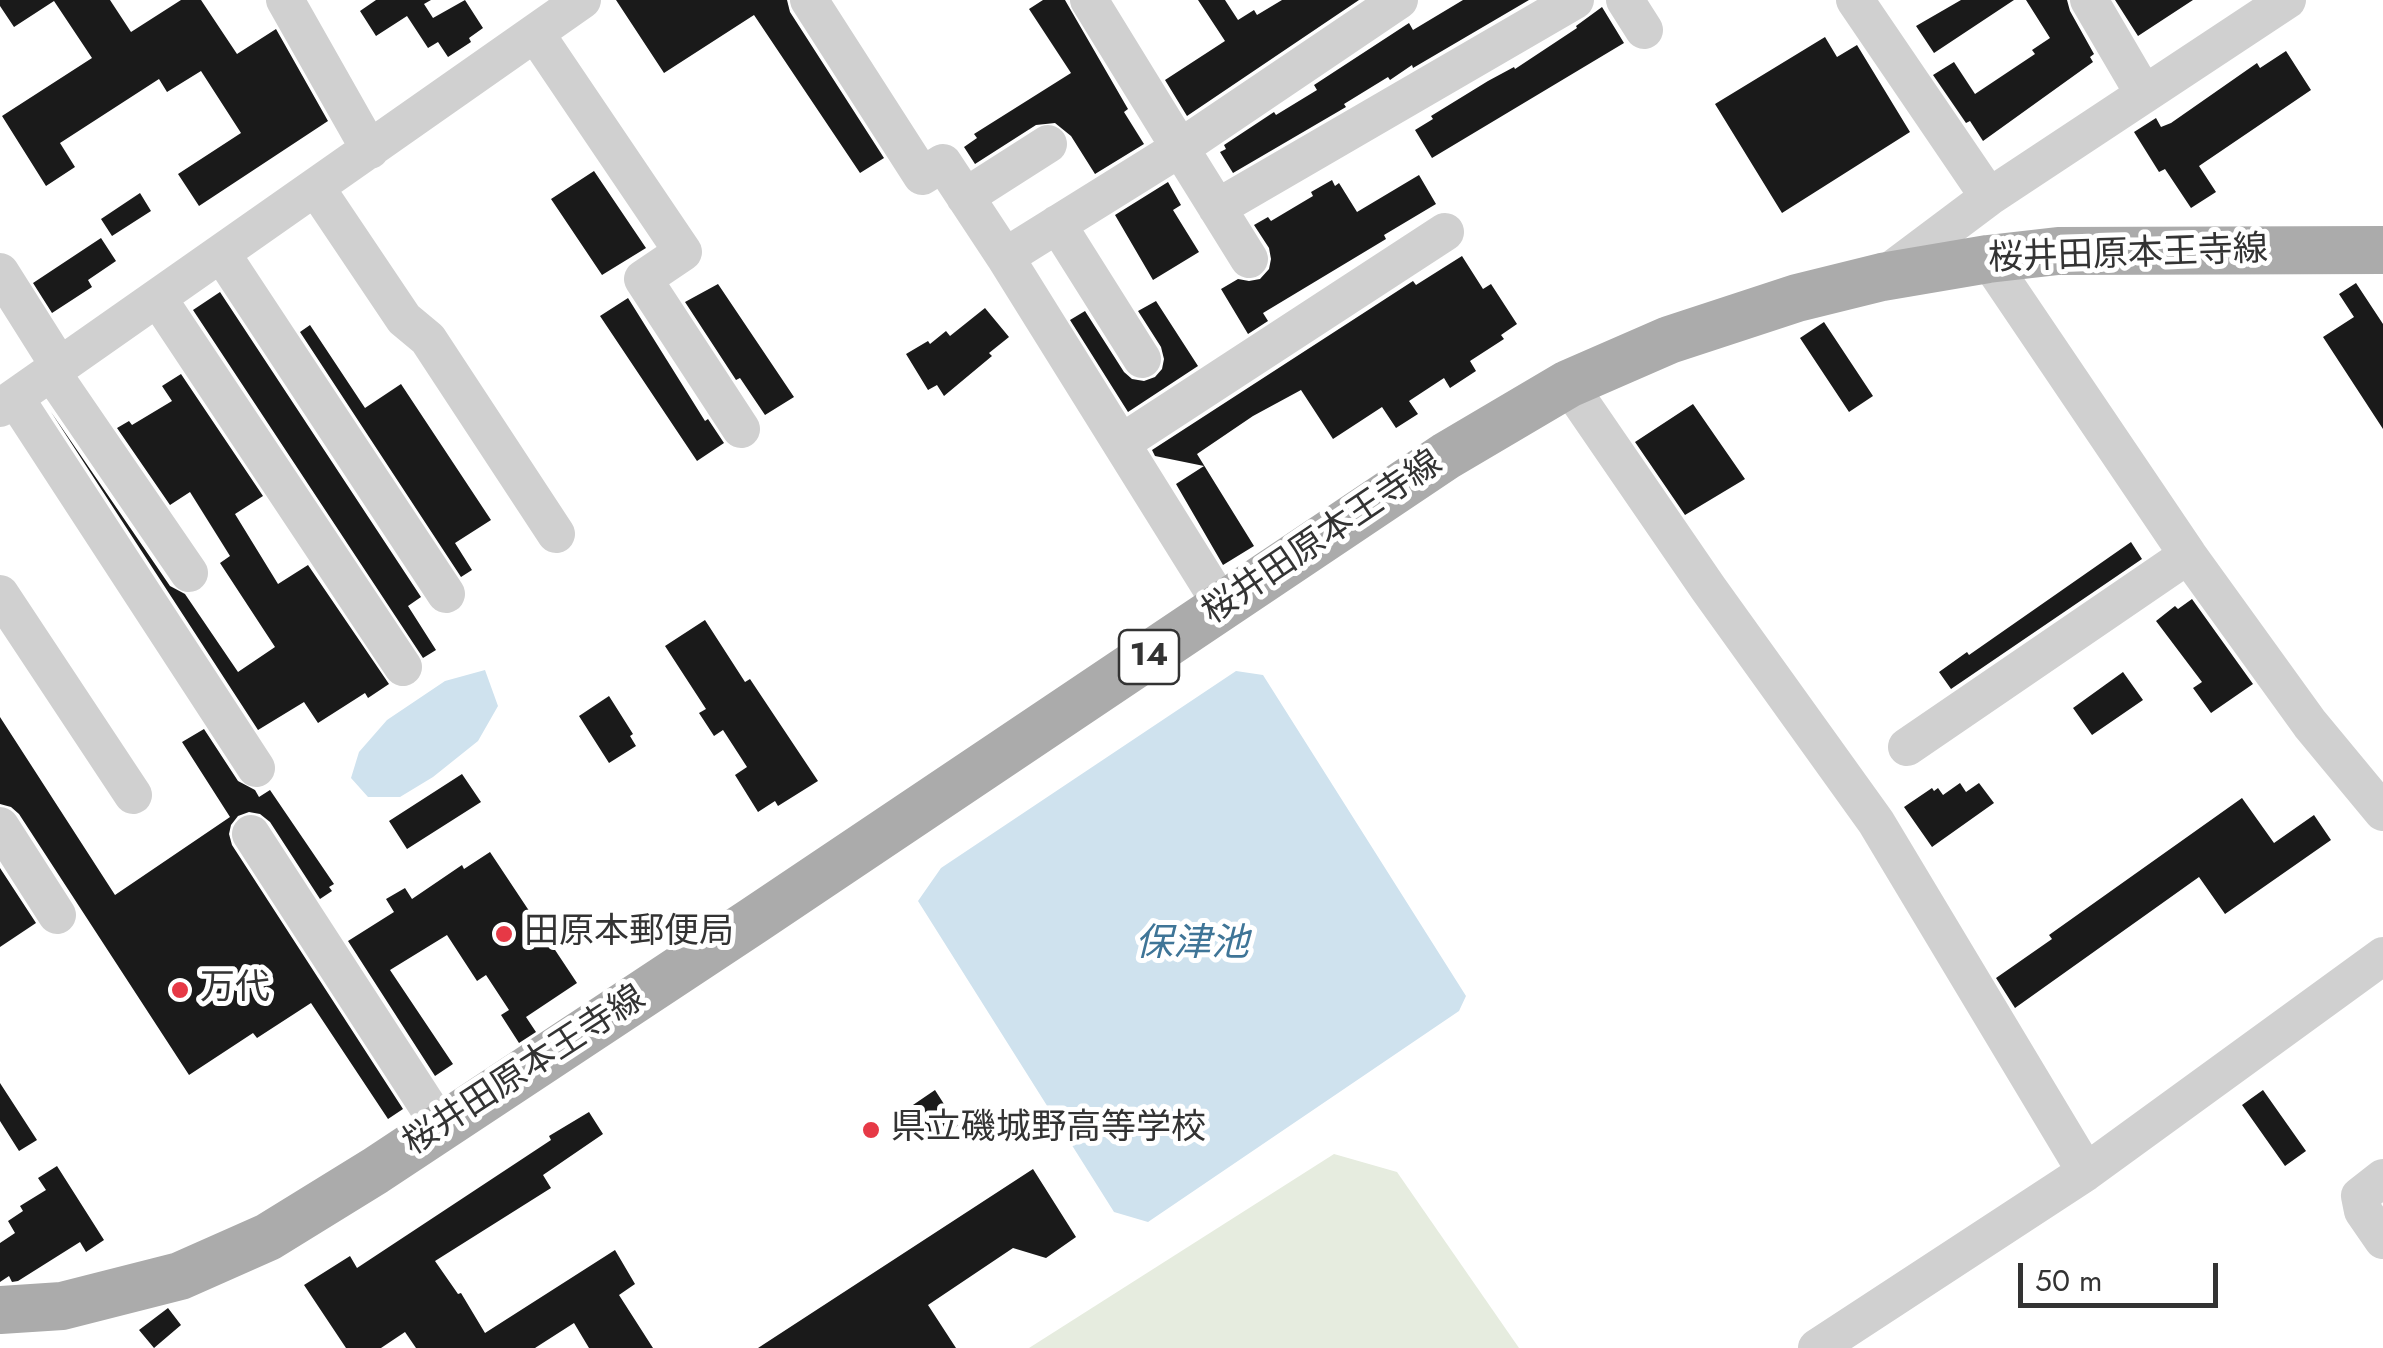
<!DOCTYPE html>
<meta charset="utf-8">
<style>
body{margin:0}
#map{position:relative;width:2383px;height:1348px;overflow:hidden;background:#fff;font-family:Jost,sans-serif}
canvas{display:block}
.scale{position:absolute;left:2018px;top:1263px;width:200px;height:45px;box-sizing:border-box;border:5px solid #333;border-top:0;padding-left:12px;font-size:30px;line-height:35px;white-space:nowrap;color:#333;-webkit-text-stroke:8px #fff;paint-order:stroke}
</style>
<div id="map">
<canvas width="2383" height="1348"></canvas>
<div class="scale">50 m</div>
</div>
<script>
const context = document.querySelector('canvas').getContext('2d');
context.lineJoin = 'round';
function fillPath(path, color) {
  context.fillStyle = color;
  context.fill(path, 'evenodd');
}
function strokePath(path, color, width, dash) {
  context.strokeStyle = color;
  context.lineWidth = width;
  context.lineCap = dash ? 'butt' : 'round';
  context.setLineDash(dash || []);
  context.stroke(path);
}
function write(font, color, halo, rows, align = 'center') {
  context.font = font + ' Jost,"Noto Sans JP",sans-serif';
  context.lineWidth = 10;
  context.setLineDash([]);
  context.textBaseline = 'middle';
  context.strokeStyle = halo;
  context.fillStyle = color;
  for (const [text, x, y, turn = 0] of rows) {
    context.save();
    context.translate(x, y);
    context.rotate((+turn || 0) * Math.PI / 180);
    context.textAlign = isNaN(turn) ? turn : align;
    if (halo) context.strokeText(text, 0, 0);
    context.fillText(text, 0, 0);
    context.restore();
  }
}
const green = new Path2D(`
 M1334,1154L1397,1172L1519,1348H1029Z`);
const water = new Path2D(`
 M485,670L498,706L478,741L433,777L400,797H368L351,778L359,752L387,720L445,681Z
 M1236,671L1263,675L1466,996L1459,1011L1148,1222L1114,1212L918,901L941,868Z`);
const building = new Path2D(`
 M0,0H110L131,32L181,0H201L237,54L276,29L328,121L199,206L178,174L241,133L201,71L167,92L159,79L60,143L75,167L46,186L2,116L92,58L54,1L14,27L0,6Z
 M376,0H431L424,4L433,18L465,0L483,28L469,38L471,42L448,57L438,42L428,48L407,16L376,36L360,11Z
 M616,0H787L790,12L884,158L860,173L754,15L664,73Z
 M1043,0H1065L1128,109L1124,112L1144,144L1095,174L1071,136L1055,123L1036,125L975,164L964,147L977,138L974,134L1071,73L1029,9Z
 M1198,0H1225L1238,20L1254,10L1257,15L1282,0H1359L1187,116L1165,80L1225,41Z
 M1463,0H1529L1413,68L1412,65L1390,80L1388,77L1344,104L1346,107L1233,173L1220,152L1226,149L1224,145L1274,112L1276,115L1317,90L1314,85L1409,23L1413,30Z
 M1961,0H2014L1934,53L1916,26Z
 M2026,0H2067L2070,11L2094,54L2090,57L2093,62L1983,141L1970,121L1966,123L1933,75L1954,62L1975,94L2035,54L2032,50L2050,38Z
 M2115,0H2193L2138,36Z
 M1602,7L1624,43L1432,158L1415,130L1433,119L1431,116L1488,81L1514,67L1515,69L1577,28L1576,26Z
 M1825,37L1837,57L1857,45L1910,132L1782,213L1715,104Z
 M2286,51L2311,90L2199,166L2216,192L2191,208L2165,169L2159,172L2134,132L2156,118L2161,127L2171,123L2257,63L2260,68Z
 M594,171L646,248L602,275L551,199Z
 M1419,175L1436,204L1384,235L1386,239L1263,313L1268,321L1248,334L1221,289L1238,279L1249,281L1260,279L1269,269L1271,259L1269,248L1254,225L1268,217L1271,221L1313,196L1311,192L1332,180L1335,186L1339,183L1357,212Z
 M1168,182L1181,205L1173,210L1199,252L1153,280L1115,215Z
 M140,193L151,211L112,236L101,219Z
 M101,238L116,261L88,280L92,287L52,313L33,283Z
 M1462,256L1483,289L1491,284L1517,324L1501,335L1504,339L1470,361L1476,371L1450,388L1444,378L1409,401L1418,414L1396,428L1382,407L1333,439L1301,390L1253,416L1197,454L1254,546L1223,565L1176,484L1204,466L1155,456L1152,450L1413,281L1416,285Z
 M2356,283L2383,324V429L2323,337L2354,317L2339,294Z
 M718,284L794,397L765,415L740,378L736,380L685,302Z
 M220,292L421,597L408,606L436,650L423,658L193,310Z
 M628,298L705,421L708,419L724,443L697,461L600,316Z
 M1156,301L1198,366L1128,412L1070,320L1085,311L1124,372L1132,379L1144,381L1155,377L1162,369L1164,359L1161,347L1138,311Z
 M985,308L1009,337L989,353L992,356L944,396L937,385L928,390L906,354L928,341L930,344L946,331L950,336Z
 M1824,322L1873,396L1849,412L1800,338Z
 M310,325L365,408L401,384L491,520L455,543L472,570L461,577L300,332Z
 M181,374L263,496L235,514L278,584L308,565L389,684L368,698L365,693L318,723L304,702L258,730L51,412L170,586L185,594L238,672L275,647L220,563L230,556L190,492L170,505L117,428L129,421L132,425L172,401L162,386Z
 M1693,404L1745,479L1685,515L1635,442Z
 M2131,542L2142,559L1951,689L1939,672L1967,652L1969,655Z
 M2192,599L2253,684L2211,713L2193,688L2202,682L2156,621L2175,606L2178,609Z
 M705,620L745,682L750,679L818,781L778,806L775,801L758,812L735,775L747,767L723,730L714,736L699,713L706,709L665,646Z
 M2123,672L2143,700L2092,735L2073,708Z
 M609,696L633,734L630,736L636,746L609,763L579,716Z
 M0,717L115,895L230,817L182,742L204,729L238,781L255,790L259,797L270,790L334,884L329,887L332,891L320,899L270,822L260,814L249,812L238,816L231,825L229,834L232,845L403,1109L388,1119L311,1003L257,1038L253,1033L189,1075L19,814L11,807L0,804Z
 M462,774L481,802L407,849L389,821Z
 M1960,783L1966,792L1979,783L1994,803L1932,847L1904,807L1932,788L1934,791L1938,788L1943,795Z
 M2242,798L2274,843L2314,815L2331,840L2225,914L2199,877L2015,1008L1996,978L2052,939L2049,935Z
 M490,852L577,983L526,1017L536,1032L519,1043L501,1015L509,1010L486,975L477,981L447,935L390,970L453,1064L435,1076L348,941L394,912L386,899L405,888L412,899L462,865L464,869Z
 M0,868L36,923L0,947Z
 M0,1083L37,1140L19,1151L0,1121Z
 M935,1090L958,1126L933,1143L910,1107Z
 M2263,1090L2306,1151L2285,1166L2242,1105Z
 M589,1112L603,1134L543,1175L551,1188L435,1261L458,1294L461,1293L485,1333L615,1250L635,1284L619,1295L653,1348H589L574,1323L535,1348H416L405,1332L381,1348H346L304,1285L350,1256L357,1268L551,1140L549,1136Z
 M57,1166L104,1240L86,1252L80,1242L18,1281L12,1282L9,1276L0,1282V1243L15,1233L8,1221L23,1211L20,1206L46,1190L38,1178Z
 M1033,1169L1076,1237L1046,1258L1013,1248L928,1305L956,1348H758Z
 M168,1308L181,1325L154,1348L139,1330Z`);
const minor = new Path2D(`
 M285,0L370,150
 M809,0L922,176L943,163L1005,257
 M1089,0L1180,148L1005,257L1223,607
 M1625,0L1644,30
 M1855,0L1989,197
 M2089,0L2144,94
 M535,33L683,252L643,279L741,429
 M316,188L404,319L428,339L556,534
 M965,197L1048,144
 M1217,208L1575,0
 M1057,224L1142,359
 M221,253L446,594
 M1249,259L1180,148L1399,0
 M1988,259L2188,555L2310,724L2383,812
 M0,272L60,367
 M1885,275L1989,197L2287,0
 M159,300L403,667
 M52,373L189,573
 M1568,384L1708,588L1876,822L2086,1172
 M15,398L256,768
 M0,408L582,0
 M1123,442L1445,232
 M0,594L133,795
 M1907,747L2188,555
 M0,826L57,915
 M251,834L441,1127
 M2383,1178L2360,1196L2363,1211L2383,1240
 M1817,1348L2086,1172L2383,956`);
const major = new Path2D(`
 M0,1310L62,1306L180,1276L268,1237L375,1171L753,921L1446,456L1568,384L1669,340L1797,298L1882,277L1988,259L2058,251L2383,250`);
const markers = [
 [504,934,10,"#e63946"],
 [180,990,10,"#e63946"],
 [871,1130,10,"#e63946"]
];
const shields = [
 [1149,657,60]
];
const shieldNames = [
 ["14",1149,657]
];
const streetNames = [
 ["桜井田原本王寺線",2128,256,-2],
 ["桜井田原本王寺線",1323,539,-34],
 ["桜井田原本王寺線",525,1072,-33]
];
const poiNames = [
 ["田原本郵便局",524,934],
 ["万代",200,990],
 ["県立磯城野高等学校",891,1130]
];
const waterNames = [
 ["保津池",1192,946]
];
fillPath(green, '#e6ecdf');
fillPath(water, '#cfe2ee');
fillPath(building, '#1a1a1a');
strokePath(minor, '#d0d0d0', 38);
strokePath(major, '#ababab', 48);
for (const [x, y, r, color] of markers) {
  const dot = new Path2D();
  dot.arc(x, y, r, 0, 2 * Math.PI);
  context.fillStyle = color;
  context.fill(dot);
  strokePath(dot, '#fff', 4);
}
for (const [x, y, w] of shields) {
  const box = new Path2D();
  box.roundRect(x - w / 2, y - 27, w, 54, 8);
  context.fillStyle = '#fff';
  context.fill(box);
  strokePath(box, '#333', 2.5);
}
write('bold 32px', '#333', null, shieldNames);
write('35px', '#333', '#fff', streetNames);
write('35px', '#333', '#fff', poiNames, 'left');
write('italic 38px', '#3f7597', '#fff', waterNames);
</script>
